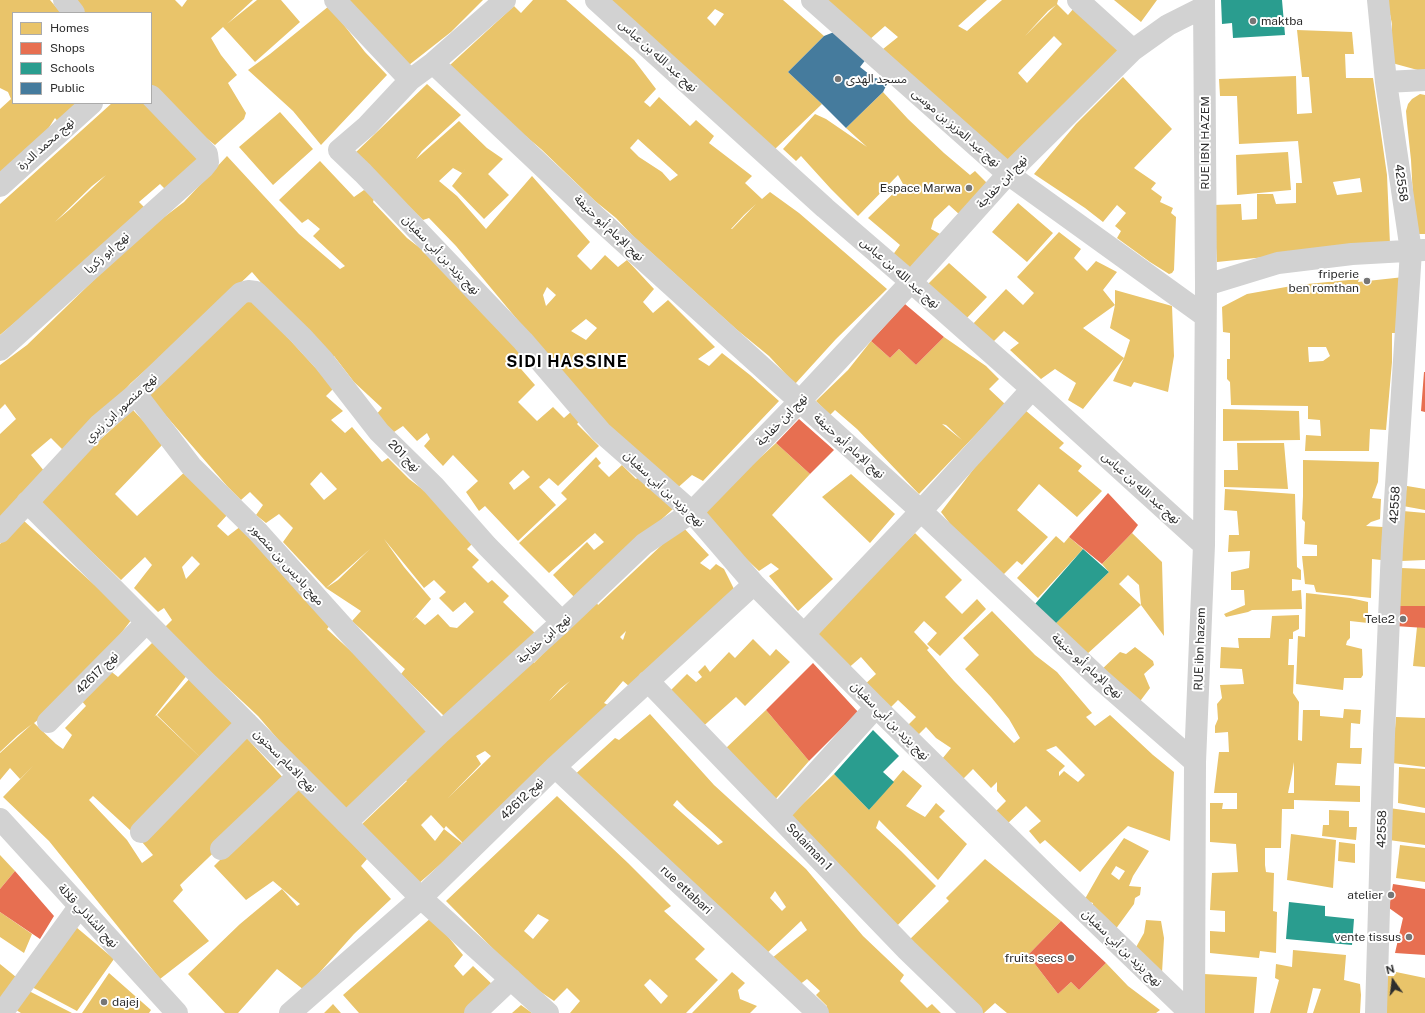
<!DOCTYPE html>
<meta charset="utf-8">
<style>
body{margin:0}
#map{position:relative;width:1425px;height:1013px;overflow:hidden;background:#fff;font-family:"Public Sans",sans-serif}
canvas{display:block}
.legend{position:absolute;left:12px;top:12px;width:140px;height:92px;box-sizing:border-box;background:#fff;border:1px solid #ababab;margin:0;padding:5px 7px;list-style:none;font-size:12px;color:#2d2d2d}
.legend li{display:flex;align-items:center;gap:8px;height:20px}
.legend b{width:20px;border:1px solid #ababab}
.north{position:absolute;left:1373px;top:961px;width:40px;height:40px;-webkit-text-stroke:3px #fff;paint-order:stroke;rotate:346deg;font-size:11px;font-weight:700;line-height:16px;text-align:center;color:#2d2d2d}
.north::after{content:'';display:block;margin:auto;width:14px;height:18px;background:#2d2d2d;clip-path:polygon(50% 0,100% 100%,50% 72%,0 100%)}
</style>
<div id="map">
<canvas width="1425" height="1013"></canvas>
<ul class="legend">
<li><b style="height:11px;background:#e9c46a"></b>Homes</li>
<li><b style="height:11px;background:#e76f51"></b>Shops</li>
<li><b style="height:11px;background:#2a9d8f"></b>Schools</li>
<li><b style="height:11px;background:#457b9d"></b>Public</li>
</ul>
<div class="north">N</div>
</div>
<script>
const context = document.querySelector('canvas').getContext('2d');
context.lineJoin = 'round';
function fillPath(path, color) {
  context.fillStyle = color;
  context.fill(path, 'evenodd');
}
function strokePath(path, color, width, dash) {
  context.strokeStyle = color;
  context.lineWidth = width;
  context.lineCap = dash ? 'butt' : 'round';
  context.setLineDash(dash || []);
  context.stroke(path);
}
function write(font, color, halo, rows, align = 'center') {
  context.font = font + ' "Public Sans","Noto Sans Arabic",sans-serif';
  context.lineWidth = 4;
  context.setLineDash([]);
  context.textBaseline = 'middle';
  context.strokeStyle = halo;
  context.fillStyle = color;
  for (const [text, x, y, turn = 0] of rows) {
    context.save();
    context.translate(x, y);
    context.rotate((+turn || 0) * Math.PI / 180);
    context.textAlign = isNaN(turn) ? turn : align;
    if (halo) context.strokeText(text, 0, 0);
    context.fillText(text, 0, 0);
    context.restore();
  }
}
const homes = new Path2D(`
 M0,0H50L61,13H13V103H82L59,123L55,118L41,140L0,176V109L11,99L8,92L0,88Z
 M73,0H175L182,7L187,0H253L227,24L257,0H281L300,22L255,62L223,27L211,38L221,55L237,75L228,83L246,113L244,119L215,145L200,133L188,119L172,105L151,84V13H84Z
 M348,0H483L451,32L409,65Z
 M533,0H566L634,60L656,89L644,102L650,107L659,97L690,126L696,120L714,136L709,143L752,176L745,183L762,199L770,192L799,213L887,289L836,339L795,384L769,356L736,329L633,236L616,218L595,201L541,149L510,123L450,65L514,6L521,13ZM638,139L678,175L670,181L662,172L639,157L630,148ZM756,204L732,229H731L744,215Z
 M607,0H783L824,36L788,72L822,104L775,149ZM715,9L724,14L715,26L707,18Z
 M825,0H987L958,26L967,31L1002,0H1058L1057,4L1068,15L1074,8L1124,48L1007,163L883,49L898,37L885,26L869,40ZM1056,5L1025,36L1048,11ZM1054,36L1062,44L1027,83L1018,73Z
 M1114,0H1157L1141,22Z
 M1387,0H1425V72L1392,63V24Z
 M329,6L365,52L387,75L321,145L293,111L248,70L270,54Z
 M1297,30L1352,32L1354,54H1345L1346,78H1373L1387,175L1390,244L1217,262L1213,205L1241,204L1242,220L1257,219V194H1273L1276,204L1296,203V183H1302L1298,141L1239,144L1237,96H1220L1219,79L1296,76L1297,114L1312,113L1309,77H1302ZM1360,178L1362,192L1337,195L1333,182Z
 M1123,77L1172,129L1134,168L1156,183L1151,189L1162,197L1160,202L1173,208L1171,213L1176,217L1174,270L1172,273L1169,274L1150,262L1117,238L1121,231L1115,226L1126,213L1117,205L1103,222L1085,208L1034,174L1076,124Z
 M427,84L461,115L422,151L416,159L459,121L487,148L503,159L488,174L509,195L484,219L452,186L466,168L462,173L453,168L439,181L457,196L486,229L532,176L590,242L577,256L591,270L605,255L618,267L627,260L654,289L643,302L653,313L668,300L715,347L698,359L709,366L722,353L750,375L779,401L703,481L692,475L674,491L620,443L456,246L429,218L423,220L354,154ZM547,287L556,295L546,306L543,295ZM586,319L597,328L586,340L571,331Z
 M883,92L908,119L944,153L970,175L975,171L988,184L960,215L949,205L934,219L931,229L942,235L909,272L892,256L900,245L868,218L903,184L898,175L858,216L831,189L801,156L796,161L783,149L815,114L826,119L867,147L846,128Z
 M1420,94L1425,95V234H1415L1411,160L1407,123L1406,111L1408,104L1412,99Z
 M112,103H143L205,156L167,191L160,184L139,202L148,211L0,335V204ZM106,175L69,210L55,222L92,186Z
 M280,112L313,149L273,185L239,147Z
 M1288,152L1291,190L1237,195L1236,155Z
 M227,156L299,234L340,269L345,266L313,236L320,229L308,219L302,223L279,200L320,161L354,197L364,190L375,196L373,202L407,238L464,282L523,352L514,361L535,385L518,402L537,421L553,407L564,418L573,410L582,418L577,424L599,446L558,486L549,478L539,487L556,505L518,541L485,506L479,511L466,492L478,481L453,455L443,466L424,446L430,439L427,433L417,441L403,426L391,434L374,417L382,408L354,382L334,356L331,358L289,315L252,272L207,315L131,383L101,416L64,451L51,438L31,455L45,472L0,522V434L16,419L5,404L0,409V365L27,345L138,237L184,202ZM523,470L530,477L514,490L509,483Z
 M1018,203L1053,233L1027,262L992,232Z
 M1059,232L1081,249L1074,258L1087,271L1096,261L1117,272L1103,290L1115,305V290L1172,306L1174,356L1168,392L1134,382L1131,387L1113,381L1124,358L1083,409L1068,400L1076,383L1055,369L1041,379L1010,350L1019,343L1004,331L991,344L971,326L1006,289L1023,305L1034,293L1017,277ZM1115,305L1110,328L1130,340L1124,358L1083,328Z
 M949,263L987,297L964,321L925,287Z
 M1404,277L1400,333H1392V362L1386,430L1370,429L1369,451H1305L1306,435L1321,436L1320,420L1308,419V406L1231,405L1230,382L1227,379V359H1230V333L1223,332L1222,307L1247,294L1297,285L1359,279L1358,282ZM1308,347H1326L1330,356L1323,361L1309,362Z
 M248,299L268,316L334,388L326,396L343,411L331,420L345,433L352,427L382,462L388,458L409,479L439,502L475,541L467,549L479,560L472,567L488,583L492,580L509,596L503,602L537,635L444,716L401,674L405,669L352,621L361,611L326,588L338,580L370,549L326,588L283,542L293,528L279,514L266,523L256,515L263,505L250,492L241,500L227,486L148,395ZM321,472L337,489L324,500L310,484ZM384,539L424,588L434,580L446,592L439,598L453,612L465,602L474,612L457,628L450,627L438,614L425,625L416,617L412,621L431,599L404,567Z
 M944,337L986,366L999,379L989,389L1005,404L919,494L857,429L835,410L830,415L816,401L848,370L871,341L890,358L899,349L916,365ZM942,424L946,425L962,440Z
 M1223,409L1299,411L1300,440L1223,441Z
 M133,410L164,443L115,494L137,516L188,469L229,513L217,526L228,536L241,526L332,623L327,629L355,655L430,733L347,812L287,750L258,716L164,628L172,620L164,608L158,612L134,588L152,565L145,557L121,580L40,502L82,456ZM192,556L200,564L186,579L182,567Z
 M1025,410L1064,443L1059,448L1082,466L1078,471L1102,491L1077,517L1039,484L1017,510L1048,537L1022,565L1017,561L1000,578L971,551L941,512L991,446Z
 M776,443L810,474L772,515L833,579L798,611L769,576L779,569L771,563L759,571L737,550L704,513L738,478Z
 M1237,443H1284L1288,489L1224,487V470H1238Z
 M596,457L601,463L598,466L609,477L622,465L636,479L641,475L673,509L575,598L553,575L587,542L594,550L604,542L595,533L549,573L519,543L567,499L561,493Z
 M1303,460L1379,462L1378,482L1372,498L1381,499L1380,519L1371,522L1366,526L1383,527L1381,560L1372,559L1371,598L1316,592L1314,585L1305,584L1302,556H1317V545L1304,544L1305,522L1302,519L1303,496Z
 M851,474L895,514L870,543L822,497Z
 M1407,486L1425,489V510L1403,506Z
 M1225,489L1295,494L1297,567L1301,570V580L1292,579V591L1301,590L1302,609L1252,610L1248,612L1226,617L1224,614L1245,605L1244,590H1231V572L1249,568L1250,551L1228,552L1229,535H1239L1237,511L1224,510Z
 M1403,511L1425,513V560L1401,561Z
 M23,520L132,619L106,653L48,712L34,723L56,744L63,749L72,735L65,728L86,706L80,699L108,669L118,677L155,640L188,674L154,717L156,715L203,760L131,831L93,796L89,800L127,840L142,863L153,855L142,842L243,734L287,782L180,885L183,890L173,901L209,941L160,979L49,841L3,797L35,764L20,779L10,768L0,780V753L32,724L18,735L0,752V544Z
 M682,526L709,555L700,563L710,570L716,564L724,569L734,589L630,687L623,681L604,703L612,707L461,846L417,885L359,827L407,781L403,778L531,659L534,663L562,634L596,601L598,605ZM626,631L623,640L620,637ZM570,681L549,701L560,689ZM485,751L491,756L448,798L481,764L476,756ZM431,815L444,829L435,841L421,825ZM446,826L463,843H462L444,829Z
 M915,533L962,580L945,597L962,614L977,599L986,609L940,656L927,644L937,633L924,621L914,632L929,648L927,650L954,681L1014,743L1020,738L1009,719L991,697L965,669L979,655L963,638L992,611L1035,655L1057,672L1092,713L1086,717L1095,726L1110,715L1153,755L1174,772L1170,841L1128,826L1080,872L1045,840L1040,844L1029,831L1041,821L1026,806L1006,825L994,813L1006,801L997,791V782L991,788L973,769L963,779L942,759L951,748L936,738L926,727L916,737L906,727L916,717L898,700L886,712L862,687L876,674L861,657L845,671L812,635ZM1056,746L1085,775L1078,782L1064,771L1059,776V772L1065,766L1046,750Z
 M1132,533L1162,562L1164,636L1141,605L1086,655L1054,625L1109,572L1102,564ZM1128,575L1139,585L1141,605L1119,584Z
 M1056,536L1064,543L1069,537L1083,549L1038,598L1017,578Z
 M1401,568L1425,569V606H1398Z
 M1306,593L1350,598L1368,602V623L1350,621V638L1347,641L1346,645L1362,649L1363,675L1361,678H1344L1343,690L1296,684L1298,636L1305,637Z
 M1299,615V629L1293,632V639H1289L1288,665H1294L1293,693L1299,702L1298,740L1302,741L1303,710H1320V716L1343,718L1344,709L1361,710L1360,724L1351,723L1350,748H1362L1361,764L1337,763L1335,785L1360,786V802L1294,800V809H1282L1281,848H1265V865L1266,872L1274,873L1273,911L1277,912L1276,953L1260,951L1259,958L1210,953V931L1225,932V911L1210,910L1212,873L1238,872L1236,844L1210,842V803H1223L1222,809H1237V793H1214L1219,752H1229L1228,732L1215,733V726L1218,719L1217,704L1222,698L1220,685L1244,684L1242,669L1220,668L1221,647L1239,648L1238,638H1270L1272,616ZM1294,762V793H1288L1292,774Z
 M1417,627L1425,628V667L1413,666Z
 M753,639L770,656L776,649L790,662L745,706L736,697L699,730L666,695L687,674L696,682L702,677L698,672L705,665L710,672L729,652L735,658Z
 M1135,647L1153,661L1154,665L1144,674L1150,688L1138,704L1099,672L1120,652L1126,654Z
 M191,677L237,722L203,760L157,715Z
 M766,710L809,761L773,802L725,749Z
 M650,714L714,785L806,869L863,936L904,975L900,981L927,1008L932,1004L941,1013H821L827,1006L816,995L820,991L807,979L795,988L767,962L807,930L801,921L764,956L571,778L615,738L619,740ZM677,800L687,810L709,829L723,842L718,845L673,805ZM775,891L786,907L782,911L770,898Z
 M1396,717L1425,718V767L1392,763Z
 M1399,767L1425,769V808L1398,803Z
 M903,770L922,786L906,806L925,817L936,803L945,811L939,817L967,844L938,880L879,820L876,828L901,851L936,886L893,930L789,817L834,774L869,810Z
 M299,788L367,859L361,866L391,899L354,934L304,990L277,969L238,1013H225L188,974L240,924L282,889L297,906L300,904L273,881L246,900L214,866L260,820Z
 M557,796L628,863L671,906L664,911L705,949L695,959L718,980L686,1013H570L580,1001L567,988L554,1001L538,990L510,966L446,901ZM538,914L549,920L533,939L524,931ZM650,979L668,996L661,1004L644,985Z
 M1389,808L1425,813V845L1389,840Z
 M1329,810L1349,811V827H1357L1356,840L1322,836L1323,825H1329Z
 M1291,834L1336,840L1333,888L1287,880Z
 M1124,838L1149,851L1133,876L1129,886L1141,887L1140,895L1135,898L1134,904L1115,930L1092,910L1093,903L1082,900L1086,897L1102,869ZM1116,866L1125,871L1119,880L1111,874Z
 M1339,842L1355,844V863L1338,861Z
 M1400,845L1425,848V882L1396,878Z
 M0,855L15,871L0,889Z
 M985,859L1061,921L1028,955L1058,994L1071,982L1079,990L1106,963L1128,986L1160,1010L1156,1013H1007L995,1003L984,1013H981L906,943L949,901L946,898Z
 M0,912L32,934L24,953L0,937Z
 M432,917L463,955L454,966L463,976L473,966L495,987L468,1013H359L343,995Z
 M1146,920L1161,921L1164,938L1162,973L1135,949L1144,933Z
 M76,927L114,959L77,1011L30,986Z
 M1293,950L1346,955L1344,980L1360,984L1361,995L1360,1013H1313L1321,989L1313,988L1307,1013H1270L1279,980L1275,978L1276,964L1292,967Z
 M0,964L16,977L0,1002Z
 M732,972L745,983L738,990L740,999L757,1006L750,1013H692Z
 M1396,972L1425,978V1013H1384L1387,976H1394Z
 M109,973L151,1010L149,1013H82Z
 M1204,974L1257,977L1254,1013H1203Z
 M27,990L72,1013H21L13,1008Z
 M333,1004L341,1013H324Z
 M521,1005L532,1013H512Z`);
const shops = new Path2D(`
 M905,304L944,337L916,365L899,349L890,358L871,341Z
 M1424,372H1425V412L1421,411Z
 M799,419L834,450L810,474L776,443Z
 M1108,493L1138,525L1132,533L1102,564L1069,537Z
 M1398,606H1425V628L1395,626Z
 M813,663L858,712L809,761L766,710Z
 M15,871L54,916L40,939L0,912V889Z
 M1393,884L1425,889V955L1395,953L1403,918L1389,908Z
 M1061,921L1106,963L1079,990L1071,982L1058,994L1028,955Z`);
const schools = new Path2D(`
 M1221,0H1282L1285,35L1233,38L1232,23L1222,24Z
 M1083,549L1109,572L1054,625L1035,604Z
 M873,730L899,756L883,772L894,782L869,810L834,774Z
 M1289,902L1325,906V916L1354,919L1352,945L1286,939Z`);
const public = new Path2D(`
 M834,32L867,58L860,67L874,78L889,80L883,92L846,128L822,104L788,72L824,36Z`);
const minor = new Path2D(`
 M64,0L74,13
 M335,0L410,80
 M505,0L433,63L410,80L367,126L339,150L363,173L523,341L601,432L692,512L754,584L876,707L1054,882L1190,1013
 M596,0L825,208L911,282L1032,389L1204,545
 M812,0L1008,174L1205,316
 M1078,0L1133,50
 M433,63L595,216L921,511L1101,680L1195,762
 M1386,82L1425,80
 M0,186L92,103
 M1206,285L1278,263L1352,254L1424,250
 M0,350L204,167L208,162L207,154L151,96
 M136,394L191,466L258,532L355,640L441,732
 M27,502L421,898L548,1013
 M0,532L99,425L136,394L241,293L248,291L256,292L301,336L323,360L379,432L434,486L487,546L562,622
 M804,634L921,511L1032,389
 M648,681L907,950L972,1013
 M48,722L146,623
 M555,767L818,1013
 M778,815L876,707
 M0,819L177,1013
 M346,823L441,732L562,622L644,544L692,512L800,401L911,282L1008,174L1133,50L1168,25L1204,7
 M141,832L247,723
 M221,849L299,775
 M2,1013L79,907
 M290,1013L421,898L555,767L754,584
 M475,1013L511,979
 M1194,1013L1195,762L1204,545L1206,285L1204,0
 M1376,1013L1384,735L1392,548L1411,251L1386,82L1378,0`);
const markers = [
 [1253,21,4,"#767676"],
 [838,79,4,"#767676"],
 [969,188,4,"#767676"],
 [1367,281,4,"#767676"],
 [1403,619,4,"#767676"],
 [1391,895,4,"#767676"],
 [1409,937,4,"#767676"],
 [1071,958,4,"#767676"],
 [104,1002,4,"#767676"]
];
const poiNames = [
 ["maktba",1261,21,"left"],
 ["مسجد الهدى",846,79,"left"],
 ["Espace Marwa",961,188],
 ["friperie",1359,274],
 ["ben romthan",1359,288],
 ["Tele2",1395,619],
 ["atelier",1383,895],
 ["vente tissus",1401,937],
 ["fruits secs",1063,958],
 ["dajej",112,1002,"left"]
];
const streetNames = [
 ["نهج عبد الله بن عباس",658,56,42],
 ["نهج عبد العزيز بن موسى",956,128,41],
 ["RUE IBN HAZEM",1205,143,-90],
 ["نهج محمد الدرة",46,144,-42],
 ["نهج ابن خفاجة",1002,182,-47],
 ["42558",1401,183,82],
 ["نهج الإمام أبو حنيفة",609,228,43],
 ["نهج ابو زكريا",107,253,-42],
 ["نهج يزيد بن أبي سفيان",441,255,46],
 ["نهج عبد الله بن عباس",900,273,41],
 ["نهج منصور ابن زيري",121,408,-43],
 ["نهج ابن خفاجة",782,420,-46],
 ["نهج الإمام أبو حنيفة",849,446,42],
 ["نهج 201",404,456,45],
 ["نهج عبد الله بن عباس",1141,488,42],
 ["نهج يزيد بن أبي سفيان",664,489,43],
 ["42558",1395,505,-87],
 ["مهج باديس بن منصور",287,565,48],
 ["نهج ابن خفاجة",544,639,-42],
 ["RUE ibn hazem",1200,649,-88],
 ["نهج الإمام أبو حنيفة",1087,666,42],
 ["نهج 42617",97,673,-45],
 ["نهج يزيد بن أبي سفيان",890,721,45],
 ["نهج الامام سحنون",285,761,45],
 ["نهج 42612",522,799,-44],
 ["42558",1382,829,-89],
 ["Solaiman 1",809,847,46],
 ["rue ettabari",686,890,43],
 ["نهج الشادلي قلالة",88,916,47],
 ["نهج يزيد بن أبي سفيان",1122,948,44]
];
const districtNames = [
 ["SIDI HASSINE",567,362]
];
fillPath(homes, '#e9c46a');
fillPath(shops, '#e76f51');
fillPath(schools, '#2a9d8f');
fillPath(public, '#457b9d');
strokePath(minor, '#d2d2d2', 22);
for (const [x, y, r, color] of markers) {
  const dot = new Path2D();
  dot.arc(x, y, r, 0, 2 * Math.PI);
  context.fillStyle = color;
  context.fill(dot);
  strokePath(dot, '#fff', 1.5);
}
write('12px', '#2d2d2d', '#fff', poiNames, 'right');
write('12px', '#2d2d2d', '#fff', streetNames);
context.letterSpacing = '1px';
write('bold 16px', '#000', '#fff', districtNames);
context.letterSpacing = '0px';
</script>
